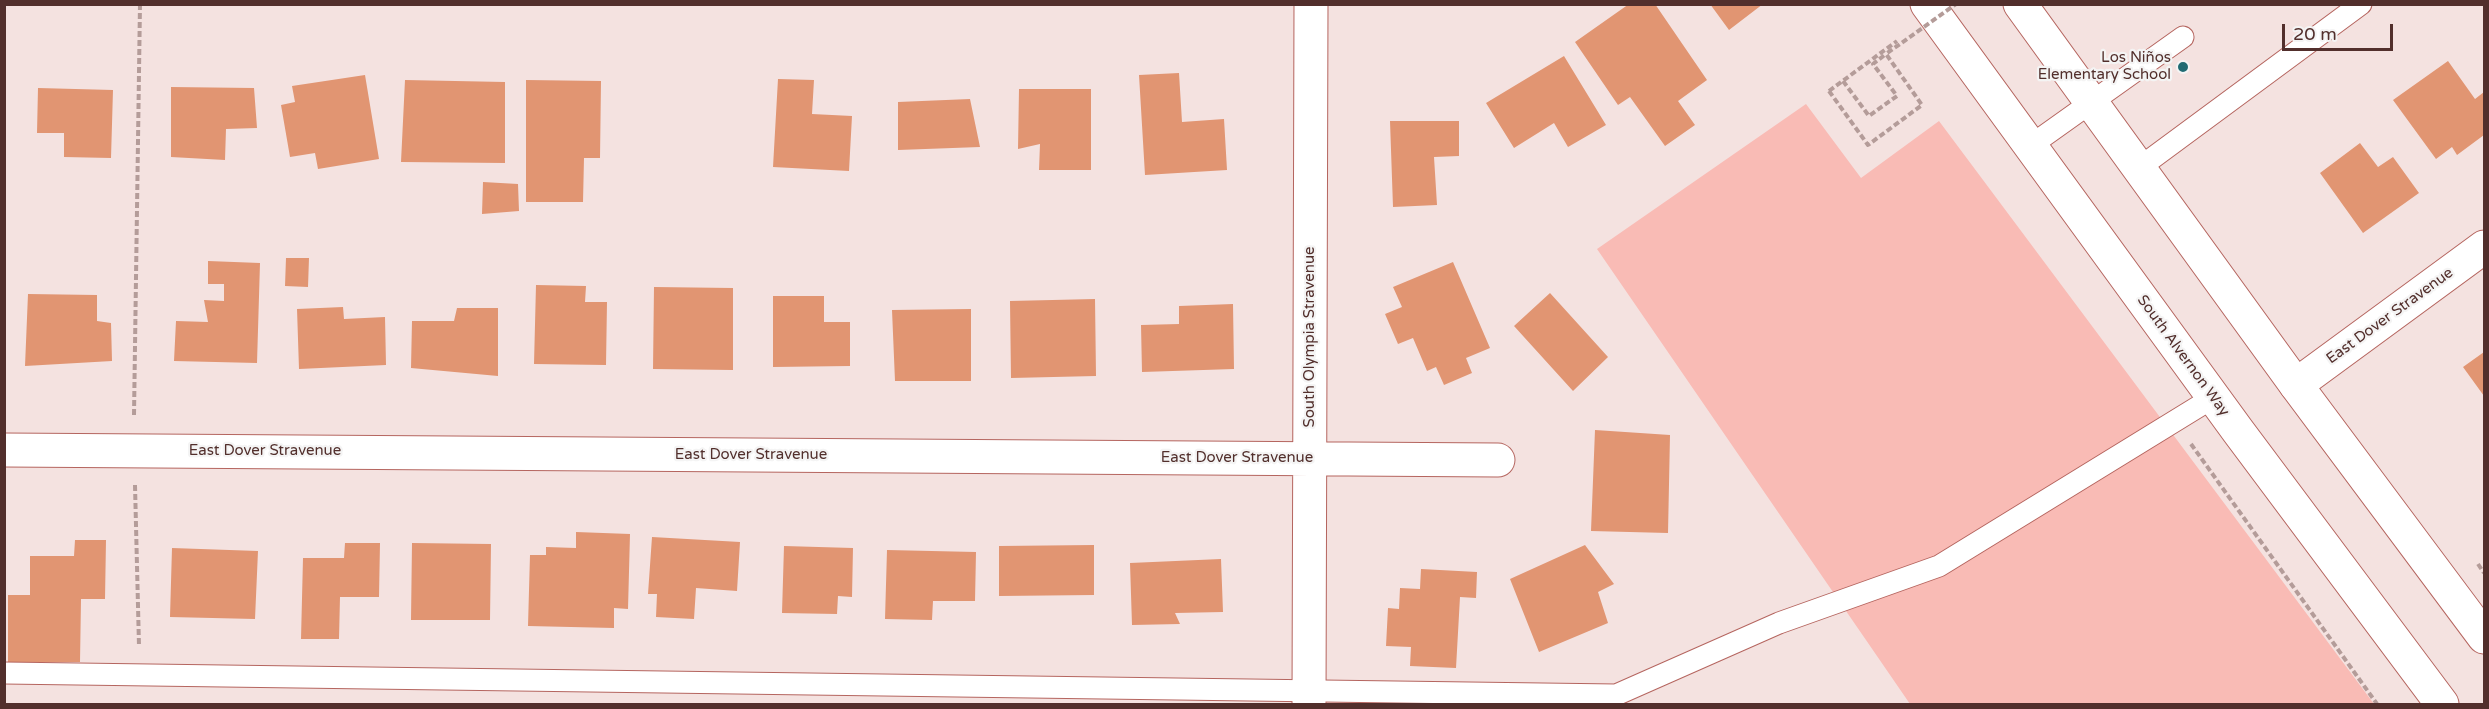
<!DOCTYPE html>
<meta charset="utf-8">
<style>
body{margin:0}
#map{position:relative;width:2489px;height:709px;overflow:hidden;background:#f4e2e0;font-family:"Varela Round",sans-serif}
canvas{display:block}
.frame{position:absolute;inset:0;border:6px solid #522f2c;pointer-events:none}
.scale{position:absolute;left:2282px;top:24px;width:111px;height:27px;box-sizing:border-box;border:3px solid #522f2c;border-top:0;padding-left:8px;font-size:18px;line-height:21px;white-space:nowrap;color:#522f2c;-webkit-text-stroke:4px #f4f4f4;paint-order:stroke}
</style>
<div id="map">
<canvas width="2489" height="709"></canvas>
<div class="frame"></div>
<div class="scale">20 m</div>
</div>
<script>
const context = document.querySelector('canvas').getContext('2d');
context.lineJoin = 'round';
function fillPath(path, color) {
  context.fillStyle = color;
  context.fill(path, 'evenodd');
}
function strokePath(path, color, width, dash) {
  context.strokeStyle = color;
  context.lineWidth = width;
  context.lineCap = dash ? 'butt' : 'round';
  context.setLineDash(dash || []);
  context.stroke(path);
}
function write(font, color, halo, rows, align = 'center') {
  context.font = font + ' "Varela Round",sans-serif';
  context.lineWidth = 4.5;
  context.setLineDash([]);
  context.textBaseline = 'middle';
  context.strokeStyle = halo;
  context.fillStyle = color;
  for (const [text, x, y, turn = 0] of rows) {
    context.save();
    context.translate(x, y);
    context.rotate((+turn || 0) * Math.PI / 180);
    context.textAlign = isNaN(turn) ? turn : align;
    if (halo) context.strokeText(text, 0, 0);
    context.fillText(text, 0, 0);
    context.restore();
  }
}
const green = new Path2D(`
 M1806,104L1861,178L1939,121L2374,704H1910L1597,249Z`);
const building = new Path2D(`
 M1629,4H1655L1707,80L1678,101L1695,125L1665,146L1630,97L1618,105L1575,42Z
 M1710,4H1763L1729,30Z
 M1564,56L1606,125L1568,147L1554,123L1514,148L1486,103Z
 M2448,61L2475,99L2484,92V135L2457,155L2452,147L2436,159L2393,100Z
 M1179,73L1182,122L1224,119L1227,170L1145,175L1139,75Z
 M365,75L379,159L318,169L315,153L290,157L281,105L295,102L292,86Z
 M778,79L814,80L812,114L852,116L849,171L773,167Z
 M405,80L505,82V163L401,162Z
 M526,80L601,81L600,158H584L583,202H526Z
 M171,87L254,88L257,128L226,129L225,160L171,157Z
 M38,88L113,90L111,158L64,157V133H37Z
 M1019,89H1091V170H1039L1040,144L1018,149Z
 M970,99L980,147L898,150V102Z
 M1390,121H1459V156L1434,157L1437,205L1393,207Z
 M2360,143L2378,167L2393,157L2419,193L2363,233L2320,173Z
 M483,182L518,184L519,211L482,214Z
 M286,258H309L308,287L285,286Z
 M208,261L260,263L257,363L174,361L176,321L208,322L204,300L224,301V284H208Z
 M1453,262L1490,348L1466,358L1472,373L1444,385L1436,367L1427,371L1413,338L1398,344L1385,314L1402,307L1393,287Z
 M536,285L586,286L585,302H607L606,365L534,364Z
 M654,287L733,288V370L653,369Z
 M1550,293L1608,357L1573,391L1514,326Z
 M28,294L97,295V321L111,323L112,361L25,366Z
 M773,296H824V322H850V366L773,367Z
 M1095,299L1096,376L1011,378L1010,301Z
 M1233,304L1234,369L1142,372L1141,325L1179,324V306Z
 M343,307L344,319L385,317L386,365L299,369L297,309Z
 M457,308H498V376L411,368L412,321H454Z
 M971,309V381H895L892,310Z
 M2484,352V396L2463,367Z
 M1595,430L1670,435L1668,533L1591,531Z
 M576,532L630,534L628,609L614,608V628L528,626L530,555H546V547L576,548Z
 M652,537L740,542L737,591L696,588L694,619L656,617L657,594H648Z
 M75,540H106L105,599H81L80,662H8V595H30V556H74Z
 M345,543H380L379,597H340L339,639H301L303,558H344Z
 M412,543L491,544L490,620H411Z
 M1094,545V595L999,596V546Z
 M1585,545L1614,584L1598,592L1608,623L1539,652L1510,579Z
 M784,546L853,548L852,597L838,596L837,614L782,613Z
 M172,548L258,551L255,619L170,617Z
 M887,550L976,552L975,601H933L932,620L885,619Z
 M1221,559L1223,612L1175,613L1180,624L1132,625L1130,563Z
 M1421,569L1477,572L1476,598L1460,597L1456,668L1410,666L1411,647L1386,646L1388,608L1399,609L1400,588L1420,589Z`);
const path = new Path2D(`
 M1843,81L1869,116L1897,96L1873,64L1886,54
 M1829,91L1897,41
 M134,415L140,4
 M2191,444L2377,704
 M135,485L139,646
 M2478,564L2484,573`);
const service = new Path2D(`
 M2030,146L2183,37
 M2139,168L2361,4
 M4,673L1616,695L1779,623L1939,566L2214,397`);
const minor = new Path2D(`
 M2296,385L2484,247
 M4,450L1498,460
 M1309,704L1311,4`);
const secondary = new Path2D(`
 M1927,4L2238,431L2442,704
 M2020,4L2296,385L2484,637`);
const pathBridge = new Path2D(`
 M1829,91L1868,145L1922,105L1886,54L1956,4`);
const markers = [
 [2183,67,6,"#206b73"]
];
const poiNames = [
 ["Los Niños",2171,58],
 ["Elementary School",2171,75]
];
const streetNames = [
 ["East Dover Stravenue",2390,316,-36],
 ["South Olympia Stravenue",1310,337,-90],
 ["South Alvernon Way",2183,356,54],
 ["East Dover Stravenue",265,451],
 ["East Dover Stravenue",751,455],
 ["East Dover Stravenue",1237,458]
];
fillPath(green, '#f9bbb5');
fillPath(building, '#e19572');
strokePath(service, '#b5655f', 23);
strokePath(minor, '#b5655f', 35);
strokePath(secondary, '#b5655f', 35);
strokePath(path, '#b49c99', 4, [6, 3]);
strokePath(service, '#fff', 21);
strokePath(minor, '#fff', 33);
strokePath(secondary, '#fff', 33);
strokePath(pathBridge, '#b49c99', 4, [6, 3]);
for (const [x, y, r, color] of markers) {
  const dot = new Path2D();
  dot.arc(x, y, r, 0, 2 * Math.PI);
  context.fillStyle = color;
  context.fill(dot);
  strokePath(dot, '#f4f4f4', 2);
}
write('15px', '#522f2c', '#f4f4f4', poiNames, 'right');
write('15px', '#522f2c', '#f4f4f4', streetNames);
</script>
